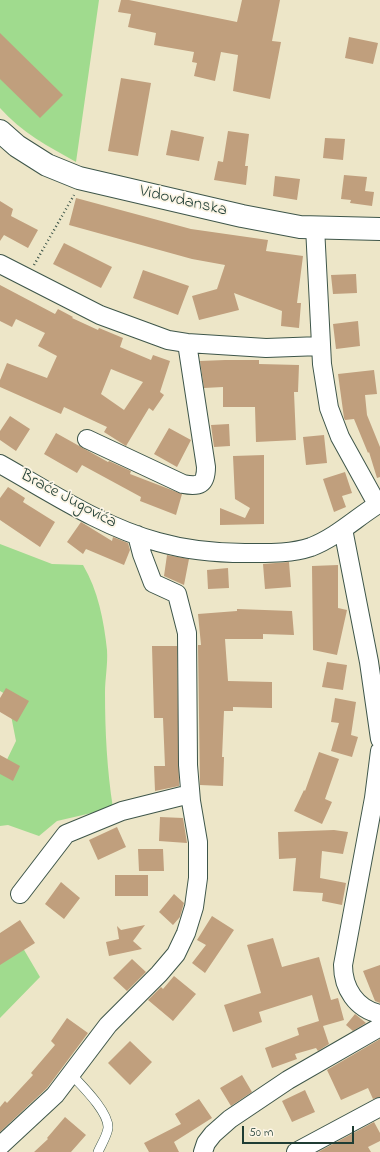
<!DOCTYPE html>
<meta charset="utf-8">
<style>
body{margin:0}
#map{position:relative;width:380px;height:1152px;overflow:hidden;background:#ede6c8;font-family:"Indie Flower",sans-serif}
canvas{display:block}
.scale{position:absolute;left:242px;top:1126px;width:112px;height:18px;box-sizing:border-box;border:2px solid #1f3d34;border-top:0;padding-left:5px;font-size:12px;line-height:14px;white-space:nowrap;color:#1f3d34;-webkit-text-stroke:3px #fcf5e5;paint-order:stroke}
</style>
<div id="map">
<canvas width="380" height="1152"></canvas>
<div class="scale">50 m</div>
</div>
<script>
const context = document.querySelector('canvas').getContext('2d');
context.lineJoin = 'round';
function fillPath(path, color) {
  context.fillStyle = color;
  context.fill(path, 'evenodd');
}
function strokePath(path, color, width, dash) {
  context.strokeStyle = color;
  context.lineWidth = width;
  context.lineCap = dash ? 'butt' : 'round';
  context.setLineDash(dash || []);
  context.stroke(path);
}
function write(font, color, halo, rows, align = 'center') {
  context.font = font + ' "Indie Flower",sans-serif';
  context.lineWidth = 3.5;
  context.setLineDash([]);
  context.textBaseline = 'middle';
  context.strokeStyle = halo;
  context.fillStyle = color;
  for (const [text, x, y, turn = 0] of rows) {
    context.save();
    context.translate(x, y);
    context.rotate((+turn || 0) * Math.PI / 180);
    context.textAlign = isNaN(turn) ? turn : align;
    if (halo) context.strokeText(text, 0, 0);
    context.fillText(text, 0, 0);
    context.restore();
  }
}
const green = new Path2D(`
 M0,0H99L76,162C49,147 21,132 0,108Z
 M0,544L52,564L83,565C98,590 104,621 107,650C108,664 105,679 105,693C105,731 107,770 113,808L57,821L39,836L8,825L0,826V774L16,741L7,695L0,691Z
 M20,943L40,977L0,1018V953Z`);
const building = new Path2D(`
 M121,0H129L237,22L242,0H280L272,41L281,42L270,99L233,91L238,55L221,52L215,81L194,76L197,63L192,62L194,52L154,45L156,33L128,27L131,14L118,12Z
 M0,33L63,95L40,118L0,79Z
 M349,37L378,43L373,64L345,58Z
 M121,78L151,83L138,156L108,151Z
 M171,130L204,137L199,161L166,155Z
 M228,131L249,134L245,166H248L246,185L214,180L218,161L223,162Z
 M325,138L345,139L343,160L323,158Z
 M344,175L367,177L365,191L374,192L372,206L350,203L351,200L341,199Z
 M275,176L300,179L297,200L273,196Z
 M76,198L191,229L268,240L266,251L303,256L297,303H301L299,328L281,326L282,311L234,293L239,310L199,320L192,296L217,289L225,265L192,259L69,225Z
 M0,201L13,209L11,216L38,230L28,248L4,235L0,241Z
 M64,243L112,267L101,288L53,264Z
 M143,270L189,286L178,315L133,298Z
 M356,274L357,293L333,294L331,275Z
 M0,285L55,314L58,309L73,317L72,318L98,330L99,328L123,338L120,347L151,360L153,355L170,361L160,392L164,395L153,411L149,408L126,446L104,432L107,427L64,407L61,414L0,387V380L7,363L47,378L57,356L38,346L45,333L16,319L12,327L0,321ZM111,369L143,382L124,410L101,394Z
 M358,321L360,346L336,349L333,324Z
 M225,360H259V364L299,365L298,392H294L296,440L256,442L255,407H223V387L204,388L200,361Z
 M374,370L377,394L365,395L367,415L380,447V477L377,478L369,452L368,453L354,419L345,420L344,418L338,374Z
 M10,416L30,429L16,451L0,440V431Z
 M229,424L230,446L214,447L211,425Z
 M169,428L191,440L177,467L154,454Z
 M56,433L108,462L109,461L131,471L130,474L182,494L176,515L140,501L141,497L82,465L77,473L44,454Z
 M324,435L327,463L306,465L303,437Z
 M264,455V524L220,525V508L245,518L250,508L235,499L233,456Z
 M345,472L352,493L342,496L346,507L334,512L323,479Z
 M8,487L25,498L23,502L55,522L40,547L0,520V498Z
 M81,522L112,541L113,537L128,543L130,550L124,565L86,549L83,554L67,542Z
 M167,555L189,559L184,585L164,576Z
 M289,562L291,587L265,589L263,564Z
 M338,565V608L347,610L337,655L313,650L312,566Z
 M228,568L229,588L208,589L207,570Z
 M237,609L292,611L294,635L263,634V639H225L228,681L272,682V708L233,707V711H224L222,757H224L223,786L200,785L198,645H201L198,614L237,611Z
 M152,646H177L179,786L155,791L154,766H165L163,718H154Z
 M327,662L347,665L343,690L322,687Z
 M6,688L29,701L17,722L0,712V698Z
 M335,698L356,702L351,735L358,737L352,757L331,751L339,723L331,722Z
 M319,752L339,759L325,799L332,802L322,824L294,811L304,790L305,791Z
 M0,755L20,766L13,781L0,774Z
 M160,817L183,818L187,843L159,841Z
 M117,827L126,847L98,860L89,840Z
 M334,830L348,832L343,854L322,851L320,878L346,883L342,905L322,901L323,893L293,891L296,858L279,859L278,832Z
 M138,849H163L164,871H139Z
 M115,875H148V896H115Z
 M61,882L80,898L64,919L45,904Z
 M174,894L184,903L180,917L173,925L159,912Z
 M212,916L234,930L205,973L192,963L206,945L197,940Z
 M20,920L35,943L0,965V933Z
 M145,925L133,941L142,949L109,956L106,942L119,939L117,926L121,930Z
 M273,938L282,967L319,957L331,1000L338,998L344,1020L323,1026L329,1044L318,1051L316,1048L295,1054L297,1059L272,1068L265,1048L299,1035L297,1028L319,1021L312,995L259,1012L262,1022L233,1032L224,1005L261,993L247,945Z
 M132,959L146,972L127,991L113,978Z
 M380,965V1003L375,1001L363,971Z
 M174,976L196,994L173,1021L148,1000L161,987L163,989Z
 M355,1014L366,1023L353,1031L346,1025Z
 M67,1018L88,1033L47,1088L0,1132V1107L5,1101L7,1103L33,1075L31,1073L55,1045L51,1041Z
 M380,1039V1097L373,1099L368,1088L341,1100L327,1070Z
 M130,1041L152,1062L130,1085L108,1063Z
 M242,1075L252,1092L231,1106L220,1088Z
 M305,1090L315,1112L292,1122L282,1101Z
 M199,1099L212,1118L174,1142L179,1152H149L144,1143L181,1124L175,1114Z
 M65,1117L86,1135L71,1152H34L48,1139L47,1138Z
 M374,1122L380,1133V1141L368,1147L371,1152H318Z`);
const path = new Path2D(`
 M34,265L74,195`);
const lane = new Path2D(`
 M71,1074C82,1086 109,1112 108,1128C107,1136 101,1145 98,1152`);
const street = new Path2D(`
 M315,227L322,364L329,408L340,437L377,504
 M0,264L100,315L168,340L187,343L266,348L321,346
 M87,439L183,484C199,487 206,485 206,467L187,343
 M0,464C50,492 102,527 158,542C186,550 215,553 245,553C267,553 290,554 311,547C337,537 357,517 380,503
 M343,529L369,662L380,739
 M380,751L374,798L343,965C343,988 356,1009 380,1014
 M20,894L66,834L122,811L190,794
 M0,1146L55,1095L108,1025L159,974L176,954L186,933L194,907L198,878V842L191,801L188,765L187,633L177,594L153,583L142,554L137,535
 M203,1152L206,1143L213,1134L230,1119L288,1080L380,1027
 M296,1152L380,1107`);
const secondary = new Path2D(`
 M0,131L17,146L47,165L79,178L242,216L300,227L380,229`);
const streetNames = [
 ["Vidovdanska",183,202,13],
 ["Braće Jugovića",68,500,28]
];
fillPath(green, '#a0db8e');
fillPath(building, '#c09f7d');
strokePath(lane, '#3e564a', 10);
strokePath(street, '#3e564a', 20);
strokePath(secondary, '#3e564a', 24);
strokePath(path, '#3e564a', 2.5, [1, 3]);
strokePath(lane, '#fff', 9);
strokePath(street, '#fff', 18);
strokePath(secondary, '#fff', 22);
write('17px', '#1f3d34', '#fcf5e5', streetNames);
</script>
